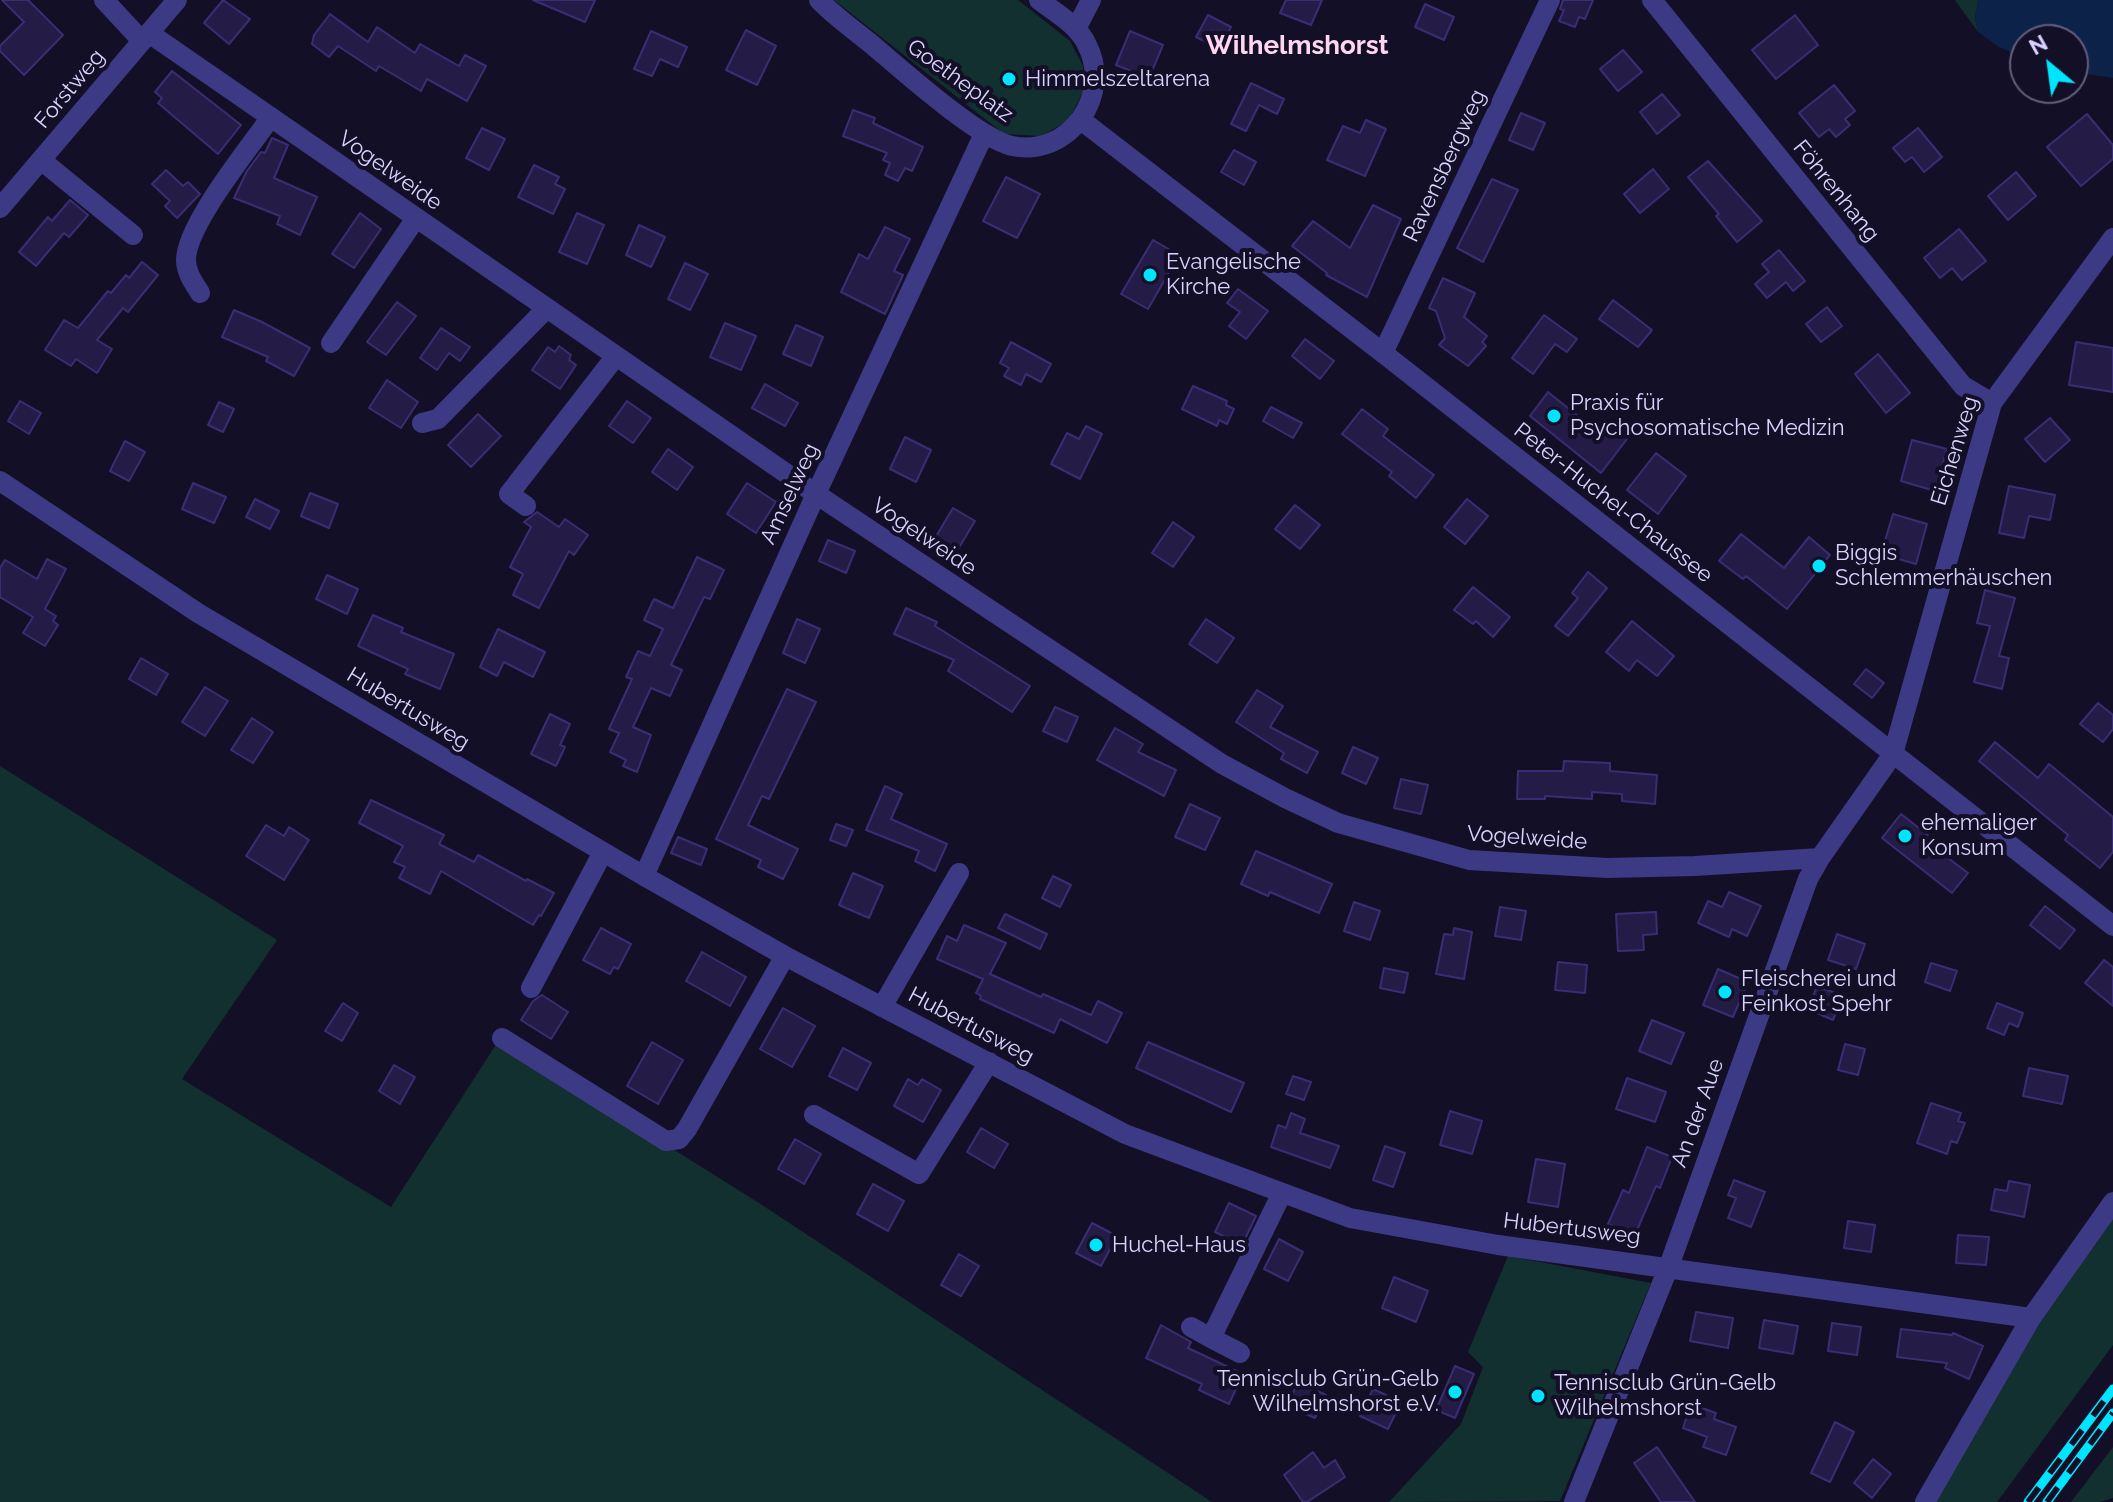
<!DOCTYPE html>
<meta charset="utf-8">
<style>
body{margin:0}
#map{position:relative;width:2113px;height:1502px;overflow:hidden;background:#130f26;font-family:Raleway,sans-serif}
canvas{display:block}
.north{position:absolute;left:2009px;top:24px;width:80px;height:80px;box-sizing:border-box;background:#130f26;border:2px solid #625e7d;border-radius:50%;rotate:331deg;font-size:22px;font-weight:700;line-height:32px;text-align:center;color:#d9d4ff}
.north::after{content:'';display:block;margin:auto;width:28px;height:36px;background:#00e5ff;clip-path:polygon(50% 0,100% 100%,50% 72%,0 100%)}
</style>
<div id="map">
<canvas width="2113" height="1502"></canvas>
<div class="north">N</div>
</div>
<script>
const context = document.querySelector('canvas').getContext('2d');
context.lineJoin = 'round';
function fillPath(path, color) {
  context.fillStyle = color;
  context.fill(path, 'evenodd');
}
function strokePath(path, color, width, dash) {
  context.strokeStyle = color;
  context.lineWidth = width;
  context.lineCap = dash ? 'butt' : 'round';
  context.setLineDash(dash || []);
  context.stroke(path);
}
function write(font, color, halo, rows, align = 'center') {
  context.font = font + ' Raleway,sans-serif';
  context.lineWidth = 8;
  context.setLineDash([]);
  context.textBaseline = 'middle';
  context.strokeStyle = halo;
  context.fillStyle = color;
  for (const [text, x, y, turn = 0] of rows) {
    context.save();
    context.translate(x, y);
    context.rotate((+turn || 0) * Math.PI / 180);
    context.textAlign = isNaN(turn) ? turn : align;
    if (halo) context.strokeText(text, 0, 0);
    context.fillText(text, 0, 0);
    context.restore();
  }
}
const green = new Path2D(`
 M834,0H1018L1070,41L1083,66L1084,90L1068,121L1041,136L1004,134Z
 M1955,0H1978L1975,17L1978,32Z
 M0,766L277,940L182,1079L391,1207L499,1040L759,1203L1212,1502H0Z
 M2113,1202V1345L1997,1502H1925Z
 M1508,1256L1651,1283L1560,1501L1389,1502L1461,1424L1483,1367L1468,1352Z
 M2113,1447V1498L2100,1502H2071Z`);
const water = new Path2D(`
 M1978,0H2113V78L2073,72V40H2025V58L1999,47L1978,32L1975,17Z`);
const building = new Path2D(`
 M2,0H28L63,35L24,75L0,51V46L24,22Z
 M223,0L250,19L229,44L204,23Z
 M533,0H595L585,22Z
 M1286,0H1322L1311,25L1280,13Z
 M1563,0H1593L1585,19L1579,17L1575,27L1559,21L1564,10L1560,9Z
 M1425,4L1454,17L1444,40L1415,27Z
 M330,14L368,42L377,27L415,53L420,44L459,66L465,55L486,66L467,101L427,79L421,91L379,66L376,71L338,46L329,57L312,44L314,35Z
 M1208,15L1231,27L1220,49L1196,37Z
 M1795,15L1818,45L1776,79L1752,50Z
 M746,30L776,46L757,85L726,70Z
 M651,31L687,47L678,67L660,59L652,76L634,69Z
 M1130,31L1163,45L1149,78L1116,65Z
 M1623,50L1642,72L1618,91L1600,69Z
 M172,71L241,125L218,154L158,103L162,98L155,92Z
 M1251,83L1284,99L1277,114L1259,105L1246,131L1231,124Z
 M1834,85L1855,111L1845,119L1850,125L1836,137L1829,129L1819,137L1799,113Z
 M1662,94L1680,115L1657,134L1640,112Z
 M853,110L875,118L873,123L923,147L912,171L905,168L898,181L885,175L890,163L883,160L887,153L843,136Z
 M1521,113L1545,123L1533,150L1509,140Z
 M2087,114L2113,145V159L2081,186L2047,147Z
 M1366,120L1386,129L1365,176L1327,160L1343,126L1360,133Z
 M482,128L505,139L489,170L466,158Z
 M1918,128L1942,157L1924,172L1912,157L1905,162L1893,148Z
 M272,138L288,145L274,178L317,197L300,235L277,224L280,216L234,198L247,171L261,152L265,153Z
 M1234,150L1256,162L1244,185L1221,172Z
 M1708,161L1762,221L1737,242L1716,216L1719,214L1688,177Z
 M534,165L559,177L555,184L565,189L553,214L518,197Z
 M1653,169L1669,189L1640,213L1624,194Z
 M166,170L183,186L188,182L200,194L177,218L165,206L170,201L152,184Z
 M2016,172L2036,196L2008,220L1988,196Z
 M1006,177L1040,194L1017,238L983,221Z
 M1492,179L1518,190L1483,262L1457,248Z
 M70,200L88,215L69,237L64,233L36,266L19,252L48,217L52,221Z
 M1373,205L1401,219L1367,297L1326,275L1327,273L1292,246L1313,221L1350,248Z
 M360,213L381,229L354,268L332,254Z
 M577,213L604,225L587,264L559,252Z
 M639,225L665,237L651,267L626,255Z
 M885,227L910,239L894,271L903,275L885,314L841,292L859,254L868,259Z
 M1959,229L1986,261L1962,280L1952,268L1940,278L1924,258Z
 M1153,240L1179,255L1148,309L1121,294Z
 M1779,250L1805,281L1793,291L1786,282L1767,298L1755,284L1769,272L1762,264Z
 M142,262L158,275L128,312L123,308L97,340L112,349L97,373L76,359L71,366L45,350L64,320L78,328L108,291L111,293L126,275L129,278Z
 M685,263L708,274L690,310L668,299Z
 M1443,278L1475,293L1464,317L1487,336L1482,342L1486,346L1468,366L1439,345L1445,338L1436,311L1429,308Z
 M1238,289L1268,311L1246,339L1229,326L1240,312L1227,303Z
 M1613,300L1652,330L1638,347L1599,319Z
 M397,302L416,316L386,355L367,342Z
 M1827,307L1842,326L1821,342L1806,324Z
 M234,310L262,322L310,348L294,376L266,361L268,357L222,337Z
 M1544,315L1577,339L1567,352L1555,344L1533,374L1512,358Z
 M725,323L756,336L741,370L710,357Z
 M796,325L823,337L811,366L783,354Z
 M441,328L470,347L460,361L449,353L437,370L420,358Z
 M1305,339L1334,361L1320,379L1292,356Z
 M1011,342L1051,364L1041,382L1026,374L1021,385L1004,376L1009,368L1000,363Z
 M2076,342L2113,348V392L2069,385Z
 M559,346L571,355L569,360L576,365L560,389L532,370L548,347L555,352Z
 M1878,354L1910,393L1886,413L1855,374Z
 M387,380L418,402L401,428L369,408Z
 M765,384L798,403L785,426L752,408Z
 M1193,386L1227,401L1226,405L1234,409L1227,424L1219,420L1217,426L1182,409Z
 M1548,392L1600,434L1607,425L1627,439L1601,473L1530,416Z
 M20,401L41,413L29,434L8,421Z
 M627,401L651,418L633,443L609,426Z
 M219,402L234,409L223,432L208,425Z
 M1271,407L1302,423L1293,438L1263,421Z
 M1362,409L1388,429L1383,436L1434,475L1416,498L1389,476L1392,472L1342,434Z
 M478,414L501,436L471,467L448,445Z
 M2050,418L2070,440L2045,462L2025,439Z
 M1086,426L1102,434L1080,479L1051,464L1067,433L1079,439Z
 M905,437L931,450L916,482L890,469Z
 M1912,440L1947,449L1935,491L1901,481Z
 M125,441L145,452L129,481L110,471Z
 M668,449L693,467L677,490L652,472Z
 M1656,453L1686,476L1658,514L1627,490Z
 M193,483L226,497L214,523L182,509Z
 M747,483L776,502L756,533L727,514Z
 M2009,486L2055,495L2050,520L2029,516L2024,538L1999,533Z
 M310,493L338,504L329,528L301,516Z
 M255,499L279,511L270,529L246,517Z
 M1467,499L1488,516L1465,544L1444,527Z
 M1295,505L1320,525L1300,549L1275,529Z
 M953,508L975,521L957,551L935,538Z
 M537,512L559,527L565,519L588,535L574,555L569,551L539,608L513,595L523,574L510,567L531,527L524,522Z
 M1893,514L1927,524L1916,564L1881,554Z
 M1173,522L1194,537L1173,567L1152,553Z
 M1741,534L1784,568L1809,537L1830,555L1787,609L1746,576L1743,579L1719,561Z
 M828,540L855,551L846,573L819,561Z
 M697,557L724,570L710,599L704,597L671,665L682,670L670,696L651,688L633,727L651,735L637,772L623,766L626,760L610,752L619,733L609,729L632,679L626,677L638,651L650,656L663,629L644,620L654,599L673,608Z
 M47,559L66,569L45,609L56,616L53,621L58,625L45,646L23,633L33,617L0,597V568L5,560L37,579Z
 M1588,572L1607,588L1568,636L1555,626L1578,598L1572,593Z
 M327,575L358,589L347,614L316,599Z
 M1473,587L1510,617L1493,637L1476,621L1473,624L1454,610Z
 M1985,590L2015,598L1999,656L2009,658L2002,689L1974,682L1990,626L1977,623Z
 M906,608L937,622L935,626L1030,686L1012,712L948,671L954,660L894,634Z
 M373,615L403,628L401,632L454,654L440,689L405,674L408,669L358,646Z
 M797,619L820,629L805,663L783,653Z
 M1206,619L1234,638L1217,663L1189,644Z
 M1632,621L1674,656L1657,676L1637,660L1629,671L1606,652Z
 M498,629L545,652L533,677L504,662L497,676L480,667Z
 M141,658L168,674L156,695L129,679Z
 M1866,669L1884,683L1872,698L1854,684Z
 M205,687L228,701L205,736L182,722Z
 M787,689L816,702L769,799L762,796L748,825L798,849L783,879L758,867L761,860L716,839Z
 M1257,690L1283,706L1270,727L1318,752L1307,773L1281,759L1284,753L1236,722Z
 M2098,703L2113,715V729L2103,742L2080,724Z
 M1055,707L1078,717L1067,742L1043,731Z
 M550,714L570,724L560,745L565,747L556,766L531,754Z
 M252,718L273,732L253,763L231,750Z
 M1115,728L1143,744L1138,752L1176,770L1164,796L1097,760Z
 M1995,742L2038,778L2049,764L2113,817V852L2100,868L2065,840L2068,835L1979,761Z
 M1353,747L1378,758L1366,784L1342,773Z
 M1564,761L1610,763V771L1657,775L1655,804L1622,801V794L1592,792V799L1545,796V799H1517L1518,771H1563Z
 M1401,779L1428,785L1421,814L1394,808Z
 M885,786L902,794L891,819L947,844L935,871L915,861L919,851L866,830Z
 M371,800L444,835L439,844L474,862L478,855L526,881L527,879L554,893L541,916L539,915L533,925L441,871L430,894L399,878L405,867L394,862L403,846L359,823Z
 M1190,804L1220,818L1205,850L1175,837Z
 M1901,814L1928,835L1924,840L1968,873L1952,893L1882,838Z
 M836,824L853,830L846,846L830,840Z
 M266,825L284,836L289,827L309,840L284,880L246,856Z
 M678,837L707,849L701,865L671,853Z
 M1256,851L1332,884L1319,913L1270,892L1268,896L1241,884Z
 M853,873L883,886L869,918L839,905Z
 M1053,876L1071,885L1060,907L1042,898Z
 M1729,892L1761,906L1747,936L1732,929L1729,937L1698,923L1708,901L1722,907Z
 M1354,902L1380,911L1370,940L1344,931Z
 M2045,906L2075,930L2060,949L2030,925Z
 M1500,907L1526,911L1521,940L1495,936Z
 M1656,912L1657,934L1643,935L1644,950L1618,951L1616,914Z
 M1005,914L1047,934L1040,949L998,928Z
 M964,925L1006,943L990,974L1041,997L1043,994L1091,1015L1098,1001L1122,1013L1107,1043L1060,1019L1054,1033L980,999L981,996L976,993L983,979L937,959L947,936L957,941Z
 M601,928L631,944L618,969L614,967L610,974L583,960Z
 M1454,928L1472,932L1464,979L1436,974L1444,934L1453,935Z
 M1837,934L1865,944L1856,969L1828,960Z
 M702,952L746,977L730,1006L686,981Z
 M2104,960L2113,967V1006L2085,983Z
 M1558,962L1587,965L1585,993L1555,990Z
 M1931,963L1957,971L1950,991L1925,982Z
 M1384,968L1408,973L1404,993L1380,988Z
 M1718,969L1748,982L1733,1017L1703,1005Z
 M1817,986L1843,996L1833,1020L1808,1009Z
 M542,995L568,1012L551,1039L521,1020L533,1001Z
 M343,1003L358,1013L342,1041L325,1031Z
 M1997,1003L2023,1013L2018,1027L2009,1023L2004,1035L1987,1028Z
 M783,1008L815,1026L792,1067L760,1049Z
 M1652,1020L1684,1033L1671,1064L1639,1051Z
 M652,1042L683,1060L658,1104L627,1086Z
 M1148,1042L1244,1083L1231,1112L1136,1068Z
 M1845,1044L1865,1049L1858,1075L1838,1070Z
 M843,1048L871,1063L857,1090L829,1076Z
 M394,1065L415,1077L400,1104L379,1091Z
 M2029,1068L2068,1076L2062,1104L2023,1096Z
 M1293,1076L1311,1082L1304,1100L1286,1094Z
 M1627,1078L1666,1092L1655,1122L1616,1109Z
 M908,1079L918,1085L922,1079L941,1090L923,1122L894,1106Z
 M1931,1103L1961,1113L1958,1121L1965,1123L1957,1143L1951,1141L1947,1154L1917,1143Z
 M1450,1111L1482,1121L1472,1154L1440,1145Z
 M1291,1113L1305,1119L1300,1133L1339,1146L1330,1168L1271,1147L1278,1125L1286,1128Z
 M981,1128L1008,1144L994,1168L967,1152Z
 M795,1139L821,1154L804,1184L778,1169Z
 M1385,1146L1405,1153L1393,1187L1373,1180Z
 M1647,1147L1672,1157L1660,1188L1656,1186L1635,1235L1608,1224L1623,1190L1629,1193Z
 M1536,1159L1565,1164L1558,1207L1528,1202Z
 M1734,1180L1765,1192L1751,1227L1728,1218L1736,1198L1728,1195Z
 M2009,1181L2030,1185L2024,1217L1991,1210L1995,1189L2007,1191Z
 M873,1184L904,1201L888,1231L857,1214Z
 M1229,1203L1256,1216L1242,1245L1215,1232Z
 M1848,1221L1875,1225L1871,1252L1844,1248Z
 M1092,1223L1117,1236L1101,1266L1076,1253Z
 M1958,1235L1989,1237L1986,1265L1956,1263Z
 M1279,1239L1303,1252L1288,1281L1264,1269Z
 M959,1254L979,1266L961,1296L941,1285Z
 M1394,1277L1428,1291L1416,1322L1382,1308Z
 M1696,1312L1733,1318L1728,1348L1690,1341Z
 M1764,1320L1798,1326L1793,1354L1759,1348Z
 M1832,1323L1861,1327L1857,1355L1828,1351Z
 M1161,1325L1191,1342L1188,1348L1243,1374L1229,1404L1199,1390L1202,1384L1146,1358Z
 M1901,1329L1952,1335L1953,1333L1983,1346L1969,1379L1945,1368L1947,1363L1897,1357Z
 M1455,1366L1474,1374L1455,1418L1436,1410Z
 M1298,1382L1326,1395L1315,1418L1287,1406Z
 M1373,1389L1401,1402L1388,1429L1360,1416Z
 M1691,1404L1716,1413L1714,1419L1736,1427L1726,1455L1703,1447L1707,1437L1683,1428Z
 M1835,1422L1854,1432L1830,1482L1811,1473Z
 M1657,1447L1677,1476L1695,1502H1661L1634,1463Z
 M1313,1452L1324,1468L1335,1460L1345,1477L1307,1502H1303L1284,1475Z
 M1873,1459L1891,1474L1872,1498L1854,1483Z`);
const minor = new Path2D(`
 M104,0L142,41L149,33L816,494L1222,764L1285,798L1338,823L1469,860L1607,868L1695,866L1820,858
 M819,0C834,16 853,29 870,43C900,68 977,138 1012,146C1069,158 1113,95 1087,45C1078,25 1056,13 1039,0
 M1652,0L1963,386L1992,403
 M1076,29L1091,0
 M1081,120L1383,353L2113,926
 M41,160L133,235
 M0,208L177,0
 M200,293C194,283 186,273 186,260C186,225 250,147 271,117
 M331,343L416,218
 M1383,353L1550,0
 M422,423L438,419L547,308
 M0,481L198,613L644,876L785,956L1125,1134L1350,1218L1498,1245L2031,1318
 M526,506L509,494L616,356
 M644,876L816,494L984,134
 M531,988L603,852
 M882,1007L959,873
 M502,1038L666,1141L679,1139L687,1129L785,956
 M814,1115L919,1174L989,1062
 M1191,1327L1211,1338
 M1240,1353L1211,1338L1282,1193
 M1574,1502L1669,1266L1808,879L1820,858L1893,754L1992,403L2113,238
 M1925,1502L2031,1318L2113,1202`);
const rail = new Path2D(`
 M2028,1502L2113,1389
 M2047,1502L2113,1413`);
const markers = [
 [1009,79,8,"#00e5ff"],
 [1150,275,8,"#00e5ff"],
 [1554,416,8,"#00e5ff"],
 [1819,566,8,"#00e5ff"],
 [1905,836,8,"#00e5ff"],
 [1725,992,8,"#00e5ff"],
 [1096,1245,8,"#00e5ff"],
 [1455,1392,8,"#00e5ff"],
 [1538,1396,8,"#00e5ff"]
];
const poiNames = [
 ["Himmelszeltarena",1025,79],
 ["Evangelische",1166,262],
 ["Kirche",1166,287],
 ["Praxis für",1570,403],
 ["Psychosomatische Medizin",1570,428],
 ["Biggis",1835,553],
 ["Schlemmerhäuschen",1835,578],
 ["ehemaliger",1921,823],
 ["Konsum",1921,848],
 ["Fleischerei und",1741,979],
 ["Feinkost Spehr",1741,1004],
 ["Huchel-Haus",1112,1245],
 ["Tennisclub Grün-Gelb",1439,1379,"right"],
 ["Wilhelmshorst e.V.",1439,1404,"right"],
 ["Tennisclub Grün-Gelb",1554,1383],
 ["Wilhelmshorst",1554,1408]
];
const streetNames = [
 ["Goetheplatz",960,81,36],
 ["Forstweg",70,89,-50],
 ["Ravensbergweg",1445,166,-65],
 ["Vogelweide",390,171,35],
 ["Föhrenhang",1836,191,51],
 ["Eichenweg",1955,451,-73],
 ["Amselweg",790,494,-65],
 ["Peter-Huchel-Chaussee",1613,503,38],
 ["Vogelweide",924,537,34],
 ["Hubertusweg",408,709,31],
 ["Vogelweide",1527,838,4],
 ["Hubertusweg",971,1026,28],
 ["An der Aue",1698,1113,-70],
 ["Hubertusweg",1572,1229,7]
];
const quarterNames = [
 ["Wilhelmshorst",1297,46]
];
fillPath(green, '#12302f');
fillPath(water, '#0c2248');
fillPath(building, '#241b47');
strokePath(building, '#3b2d73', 2);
strokePath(minor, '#3d3a85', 20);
strokePath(rail, '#00e5ff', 9);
strokePath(rail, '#130f26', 6, [18]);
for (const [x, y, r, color] of markers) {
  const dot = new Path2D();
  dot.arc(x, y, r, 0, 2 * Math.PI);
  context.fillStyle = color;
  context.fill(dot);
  strokePath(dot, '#130f26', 3);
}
write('22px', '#d9d4ff', '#130f26', poiNames, 'left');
write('22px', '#d9d4ff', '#130f26', streetNames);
write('bold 26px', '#ffd6f0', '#130f26', quarterNames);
</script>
